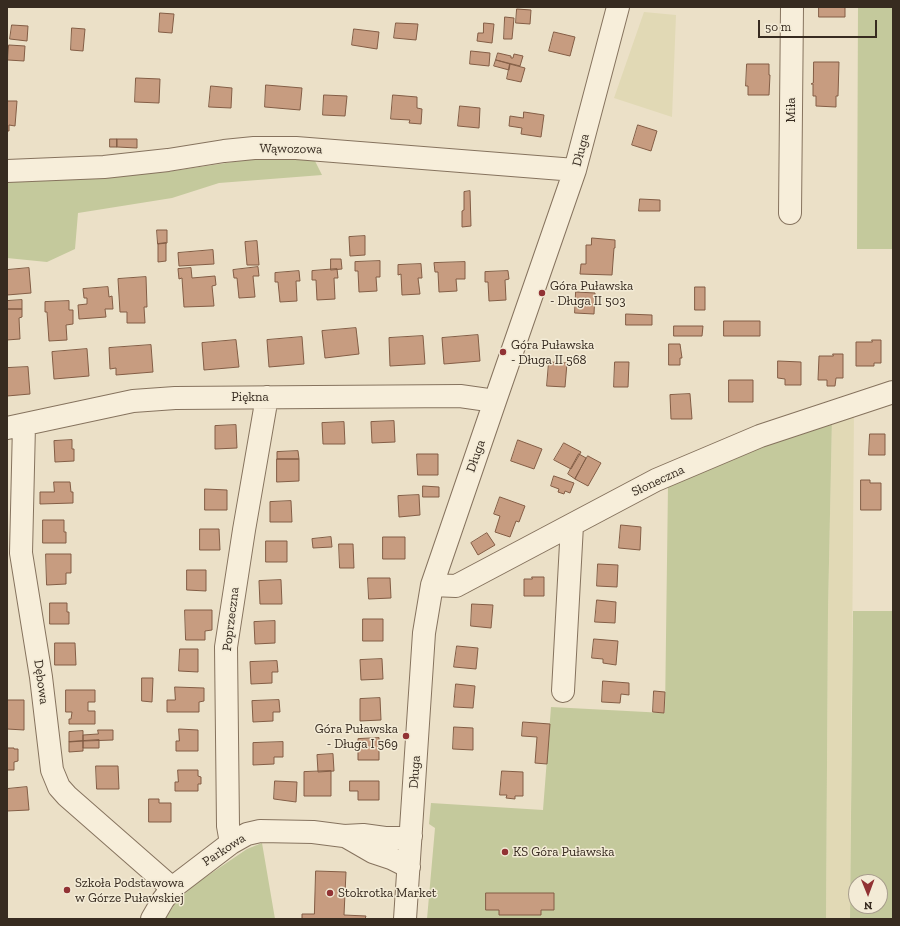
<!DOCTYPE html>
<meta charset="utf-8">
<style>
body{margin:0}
#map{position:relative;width:900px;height:926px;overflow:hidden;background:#ebe0c7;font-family:"Zilla Slab",serif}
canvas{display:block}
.frame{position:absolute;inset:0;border:8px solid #372b20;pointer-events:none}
.north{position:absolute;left:848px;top:874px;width:40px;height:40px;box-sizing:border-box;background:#f3ebd6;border:1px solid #a89e8d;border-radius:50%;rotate:179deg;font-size:11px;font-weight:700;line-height:16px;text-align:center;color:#372b20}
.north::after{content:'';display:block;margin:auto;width:14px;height:18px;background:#913234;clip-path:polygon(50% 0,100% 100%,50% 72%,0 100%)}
.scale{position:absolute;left:758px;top:20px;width:119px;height:18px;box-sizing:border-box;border:2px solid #372b20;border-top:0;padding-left:5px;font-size:12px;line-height:14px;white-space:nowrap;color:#372b20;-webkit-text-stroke:3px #f3ebd6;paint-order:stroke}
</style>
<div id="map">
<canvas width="900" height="926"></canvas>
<div class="frame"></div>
<div class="north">N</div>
<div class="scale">50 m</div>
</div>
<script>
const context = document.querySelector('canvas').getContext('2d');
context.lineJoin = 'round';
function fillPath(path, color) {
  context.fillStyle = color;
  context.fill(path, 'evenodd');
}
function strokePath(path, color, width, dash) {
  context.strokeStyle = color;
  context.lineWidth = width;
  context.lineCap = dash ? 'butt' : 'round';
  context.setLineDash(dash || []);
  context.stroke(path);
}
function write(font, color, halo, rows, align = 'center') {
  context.font = font + ' "Zilla Slab",serif';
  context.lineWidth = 3;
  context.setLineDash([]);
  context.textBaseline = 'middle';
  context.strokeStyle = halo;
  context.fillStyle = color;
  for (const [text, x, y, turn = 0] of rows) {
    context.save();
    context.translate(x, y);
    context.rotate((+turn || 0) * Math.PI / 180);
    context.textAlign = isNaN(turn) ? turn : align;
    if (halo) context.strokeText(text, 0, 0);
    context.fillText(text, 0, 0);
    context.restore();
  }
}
const farmland = new Path2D(`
 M644,12L676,15L672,117L614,98Z
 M854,409L850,919H826L828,611L832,418Z`);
const green = new Path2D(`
 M858,7H893V249H857Z
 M314,159L322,175L219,183L172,198L78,213L75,249L47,262L7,258V182L166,172L246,160Z
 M832,418L828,611L826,919H427L435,828L429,824L431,803L543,810L551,707L665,713L668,485Z
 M853,611H893V919H850ZM856,882H880V906H856Z
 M262,843L275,919H165L177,901L194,885L247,849Z`);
const building = new Path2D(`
 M819,7H845V17H819Z
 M517,9L531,10L530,24L516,23Z
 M160,13L174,14L172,33L159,32Z
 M505,17L514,18L512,39H504Z
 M396,23L418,24L416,40L394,38Z
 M484,23L494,24L492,43L477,41L478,33H483Z
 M12,25L28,26L27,41L10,39Z
 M72,28L85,29L83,51L71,50Z
 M354,29L379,32L377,49L352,45Z
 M554,32L575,37L570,56L549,51Z
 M9,45L25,46L24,61L8,60Z
 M471,51L490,53L489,66L470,64Z
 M498,53L511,56V58H513L514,54L523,56L520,66L496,60Z
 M496,60L510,64L509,70L494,66Z
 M814,62H839L838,96H836V107L816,106V96H813V84H811L813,83Z
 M510,64L525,68L521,82L507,79Z
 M747,64H769V75H770L769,95H748V86H746Z
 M136,78L160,79L159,103L135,102Z
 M266,85L302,88L300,110L265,107Z
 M211,86L232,88L231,108L209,107Z
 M324,95L347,96L345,116L323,115Z
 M393,95L417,97V108L422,109L421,124L409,123L410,120L391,119Z
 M7,101H17L15,126L9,125V131H7Z
 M460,106L480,108L479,128L458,126Z
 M524,112L544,115L541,137L521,134L522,128L509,126L510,116L523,118Z
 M638,125L657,131L651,151L632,145Z
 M110,139H117V147H110Z
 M117,139H137V148L117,147Z
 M470,191L471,226L462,227V211L464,210V192Z
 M640,199L660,200V211H639Z
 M157,230H167V243L158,244Z
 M365,236V255L350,256L349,237Z
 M592,238L615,240V248H614L612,275L580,274L581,264H586V245H591Z
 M257,241L259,265H247L245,242Z
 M166,243V261L158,262V244Z
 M213,250L214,264L179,266L178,253Z
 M331,259H341L342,269L331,270Z
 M380,261V277H376L377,291L359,292L358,271H355V262Z
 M465,262V279H456L457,291L439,292L438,272H435L434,263Z
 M421,264L422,278H418L420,294L402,295L401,274L398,275V265Z
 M258,267L259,276H253L255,297L239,298L237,278H234L233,270Z
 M29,268L31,293L7,295V270Z
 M191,268L192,278L215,276L216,285L212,286L214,306L184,307L182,278L179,279L178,269Z
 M337,269L338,278H334L335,299L317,300L316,280H312V271Z
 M299,271L300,281H296L297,301L280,302L278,282H275V273Z
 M508,271L509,279L505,280L506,300L489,301L488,282H485V272Z
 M146,277L147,307H144L145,323H127V312H120L118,279Z
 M108,287L109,297L112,296L113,309H105L106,317L79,319L78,305L87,304V298H84L83,289Z
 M695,287H705V310H695Z
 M576,292L595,293L594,314L575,313Z
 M22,300V309H7V301Z
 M69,301V310H73V324L66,325L67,340L49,341L47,312H45V302Z
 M7,309H22V317L19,318L20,339L7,340Z
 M626,314L652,315V325H626Z
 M724,321H760V336H724Z
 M674,326H703L702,336H674Z
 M356,328L359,354L325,358L322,331Z
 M478,335L480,361L444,364L442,338Z
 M423,336L425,364L390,366L389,338Z
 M302,337L304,364L269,367L267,340Z
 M236,340L239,367L204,370L202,343Z
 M872,340H881V363H874V366H856V342H872Z
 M669,344H680L682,358H680V365H669Z
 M151,345L153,372L116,375V368L110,369L109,348Z
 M87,349L89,376L54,379L52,352Z
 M833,354H843V378H836L835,386H827V380H818L819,356H833Z
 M778,361L801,362V385H785V379L778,378Z
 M549,362L567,363L565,387L547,386Z
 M615,362H629L628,387H614Z
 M28,367L30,394L7,396V368Z
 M729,380H753V402H729Z
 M690,394L692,419H671L670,395Z
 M394,421L395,442L372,443L371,422Z
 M344,422L345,444H323L322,423Z
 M236,425L237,448L215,449V426Z
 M870,434H885V455H869Z
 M72,440V449H74V461L55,462L54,441Z
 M518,440L542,449L534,469L511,461Z
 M564,443L581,452L571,469L554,460Z
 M298,451L299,459H277V452Z
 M417,454H438V475H418Z
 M579,454L586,458L575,479L568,474Z
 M588,456L601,463L588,486L575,479Z
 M277,459H299V481L277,482Z
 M554,476L574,483L570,493L565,491L564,494L558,492L559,489L551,486Z
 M861,480H870V483H881V510H861Z
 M54,482H70L71,492H73V503L40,504V492H54Z
 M423,486L439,487V497H423Z
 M205,489L227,490V510H205Z
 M419,495L420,515L399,517L398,496Z
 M500,497L525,506L519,522L516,521L510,537L495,532L500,516L494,514Z
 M291,501L292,522H270V502Z
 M43,520H64V532H66V543H43Z
 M621,525L641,527L640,550L619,548Z
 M200,529H219L220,550H200Z
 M487,533L495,545L478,555L471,543Z
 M331,537L332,547L313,548L312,539Z
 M383,537H405V559H383Z
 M266,541H287V562H266Z
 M339,544H353L354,568H340Z
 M46,554H71V573H66V584L47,585Z
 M598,564L618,565L617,587L597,586Z
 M187,570H206V591L187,590Z
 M532,577H544V596H524V579H532Z
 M368,578H390L391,598L369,599Z
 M281,580L282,604H260L259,581Z
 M597,600L616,602L615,623L595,622Z
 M50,603H67V612H69V624H50Z
 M472,604L493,605L491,628L471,626Z
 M185,610H212V630L205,631V640H186Z
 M363,619H383V641H363Z
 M275,621V643L255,644L254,622Z
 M594,639L618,641L616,665L603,663V659L592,658Z
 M55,643H75L76,665H55Z
 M457,646L478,648L476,669L454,667Z
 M180,649H198V672L179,671Z
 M382,659L383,679L361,680L360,660Z
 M277,661L278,672H272V683L251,684L250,662Z
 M142,678H153L152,702L142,701Z
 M603,681L629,683V695L621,694L620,703L602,702Z
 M456,684L475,686L473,708L454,707Z
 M175,687L204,688V701L199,702V712H167V700H175Z
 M66,690H95V702H88V711H95V724H69V719H71L72,712H66Z
 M654,691L665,692L664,713L653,712Z
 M380,698L381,720L360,721V699Z
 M7,700H24V730L7,729Z
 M279,700L280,712H273V721L253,722L252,701Z
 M523,722L550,724L547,764L535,763L537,737L522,736Z
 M454,727L473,728V750L453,749Z
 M179,729L198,730V751H176V741H179Z
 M98,730H113V740L83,741V735L98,734Z
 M83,731V741L69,742V732Z
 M379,738V760H358V739Z
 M99,740V748H83V741Z
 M83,741V751L69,752V742Z
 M283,742V757H274V764L253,765V743Z
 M7,748H14V749H18V761L14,762V770H7Z
 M333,754L334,771L318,772L317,755Z
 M96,766H118L119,789H97Z
 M178,770H198V776L201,777V784H198V791H175V782H178Z
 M331,771V796H304V772Z
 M502,771L523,772V796H515V799L506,798L507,795H500Z
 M275,781L297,782L296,802L274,799Z
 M350,781H379V800H358V791H350Z
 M27,787L29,810L7,811V789Z
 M149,799H159V803H171V822H149Z
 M316,871L346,872L344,915L366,916L365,919H302V914H314Z
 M486,893H554V910H541V915H499V910H486Z`);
const minor = new Path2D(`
 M7,171L104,167L168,160L224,151L254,148H296L575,170
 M790,213L792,7
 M24,425L21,553L41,677L52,770L59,787L67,796L172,888
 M7,428L133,401L175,398L460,396L495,401
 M432,585L456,586L656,480L760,436L893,392
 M563,691L572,525
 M347,837L373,852L391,858L409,867
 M231,843L228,826L226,647L244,530L267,397
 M152,919L163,900L172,888L231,843L247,834L260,831L313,832L344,836L363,835L385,838H401L411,836
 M405,919L424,633L432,585L495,401L575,170L618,7`);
const markers = [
 [542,293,4,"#913234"],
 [503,352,4,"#913234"],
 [406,736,4,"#913234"],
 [505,852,4,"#913234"],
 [67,890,4,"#913234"],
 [330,893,4,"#913234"]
];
const streetNames = [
 ["Miła",791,110,-90],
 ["Wąwozowa",291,149,1],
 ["Długa",581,150,-75],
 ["Piękna",250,397],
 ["Długa",476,456,-71],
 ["Słoneczna",658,481,-25],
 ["Poprzeczna",231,619,-83],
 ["Dębowa",41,682,82],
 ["Długa",415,772,-86],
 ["Parkowa",224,850,-33]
];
const poiNames = [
 ["Góra Puławska",550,286],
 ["- Długa II 503",550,301],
 ["Góra Puławska",511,345],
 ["- Długa II 568",511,360],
 ["Góra Puławska",398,729,"right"],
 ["- Długa I 569",398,744,"right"],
 ["KS Góra Puławska",513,852],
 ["Szkoła Podstawowa",75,883],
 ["w Górze Puławskiej",75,898],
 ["Stokrotka Market",338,893]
];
fillPath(farmland, '#e1d9b5');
fillPath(green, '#c4c99c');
fillPath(building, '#c79c80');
strokePath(building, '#835d45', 1);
strokePath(minor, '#86735e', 24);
strokePath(minor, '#f7eeda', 22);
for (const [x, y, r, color] of markers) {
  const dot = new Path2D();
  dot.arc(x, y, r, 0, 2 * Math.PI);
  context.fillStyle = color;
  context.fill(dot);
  strokePath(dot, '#f3ebd6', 1.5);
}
write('13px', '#372b20', '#f3ebd6', streetNames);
write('13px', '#372b20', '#f3ebd6', poiNames, 'left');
</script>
